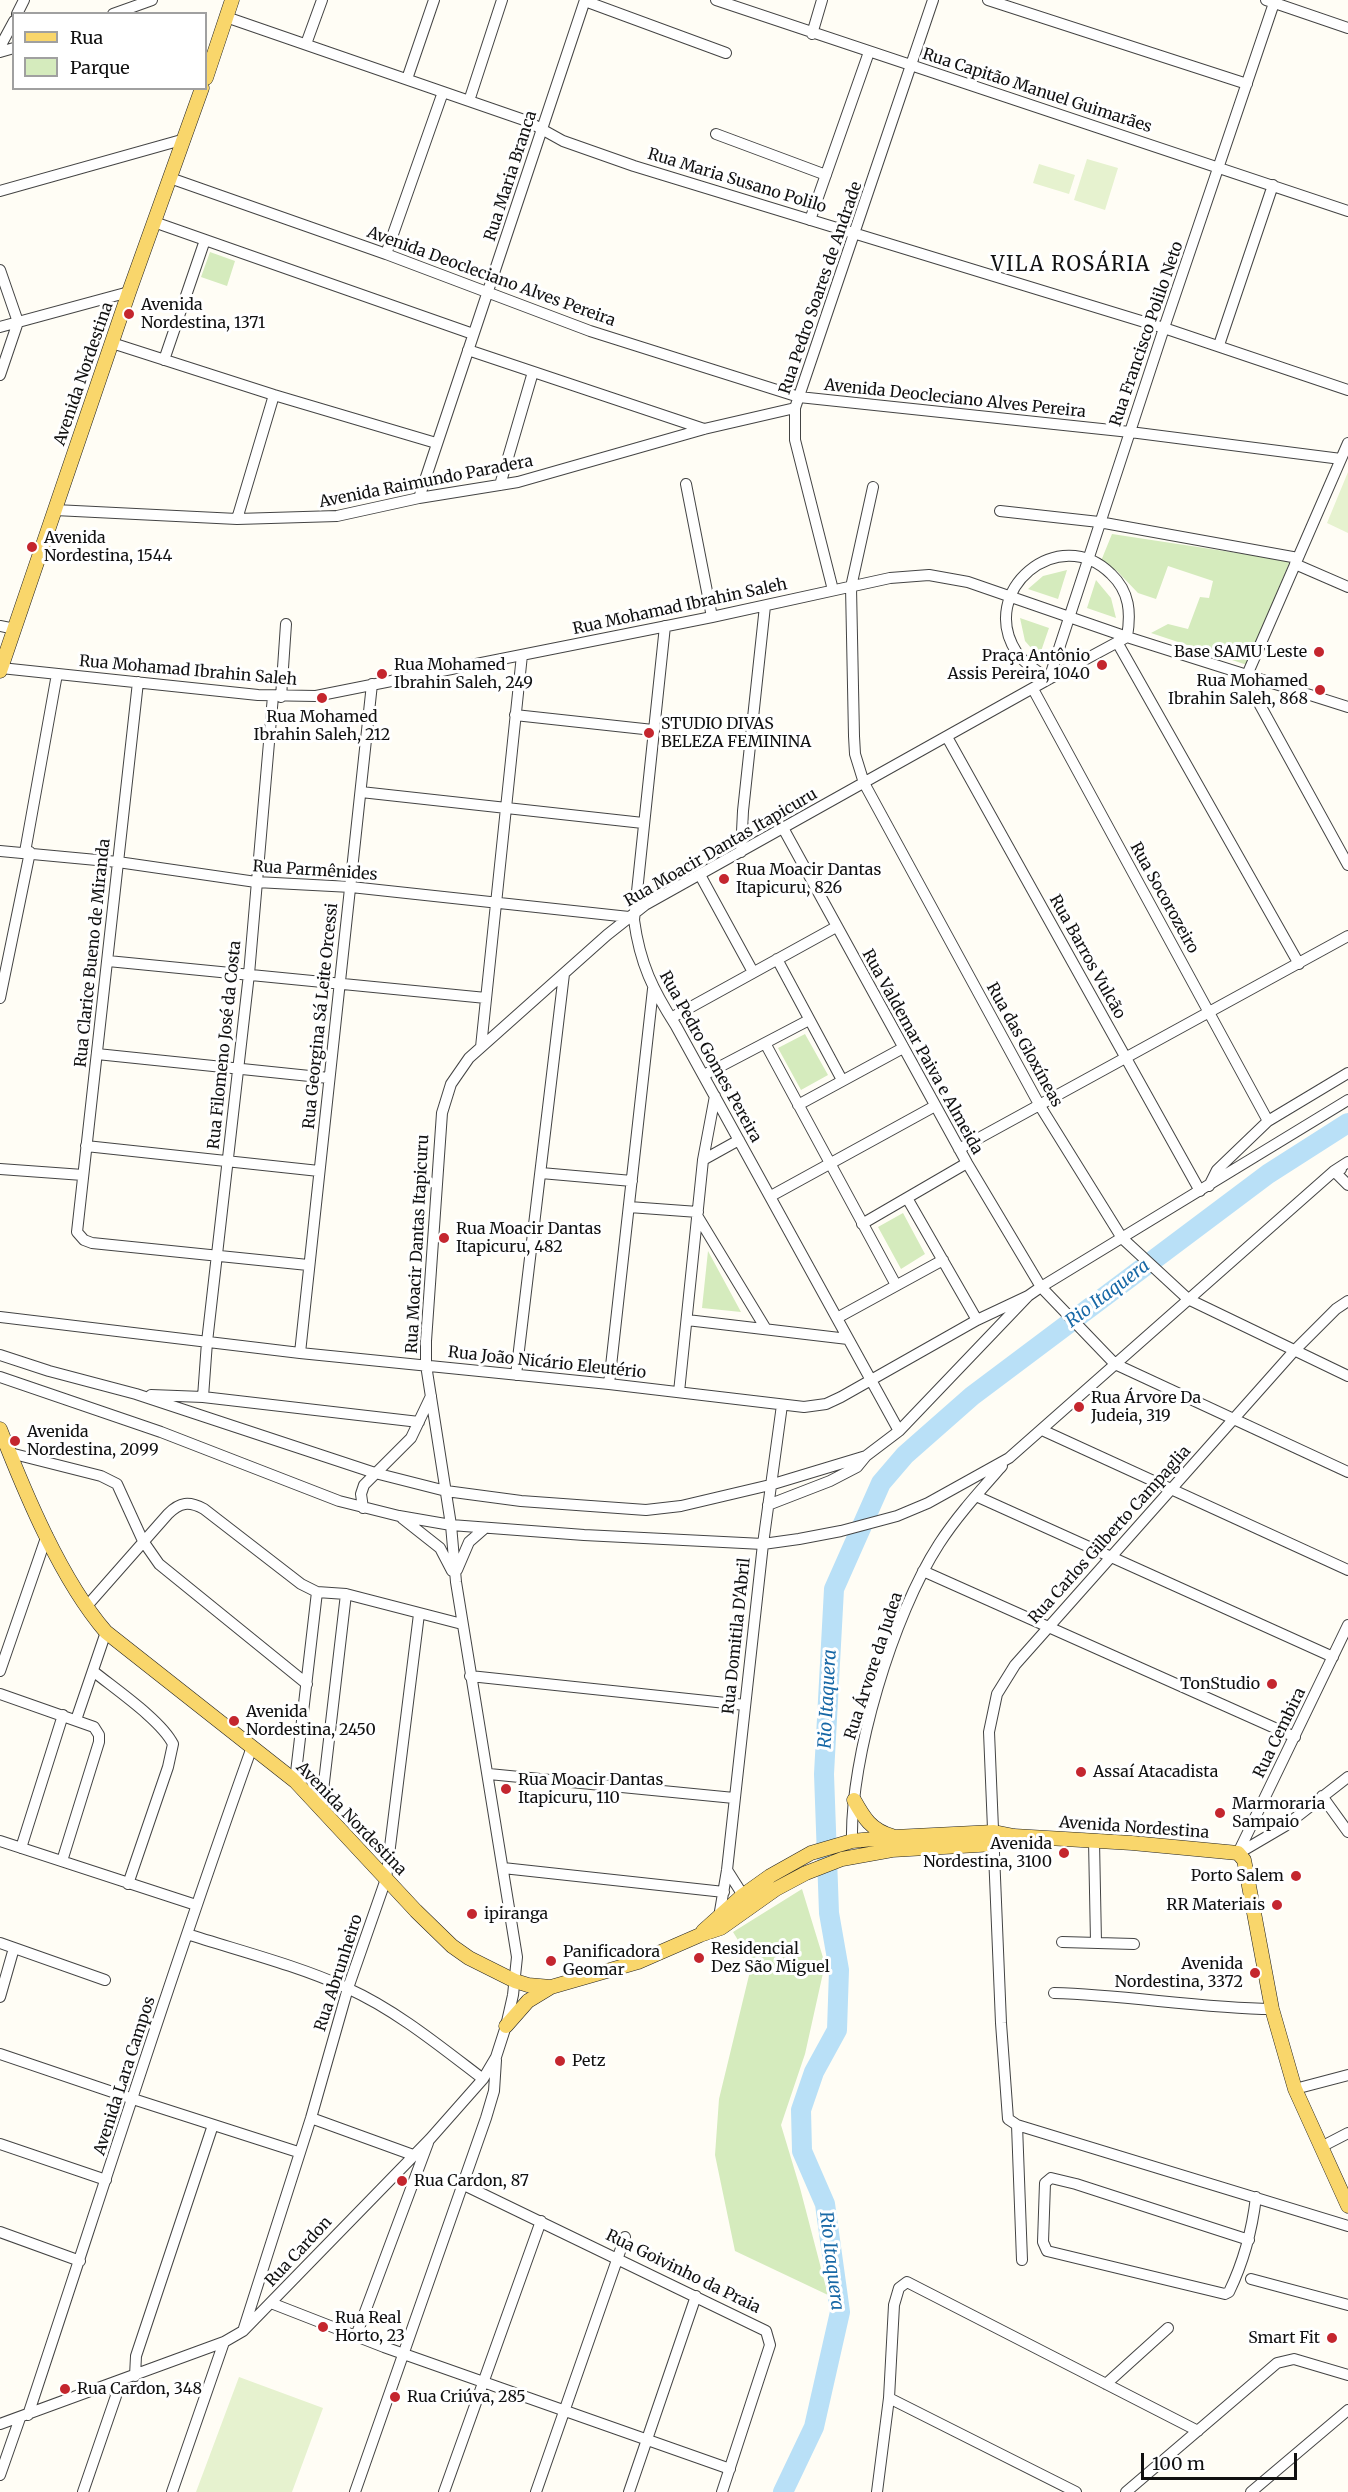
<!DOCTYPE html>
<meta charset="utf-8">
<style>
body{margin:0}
#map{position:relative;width:1348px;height:2492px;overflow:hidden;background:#fffdf5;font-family:Merriweather,serif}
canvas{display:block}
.legend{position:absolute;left:12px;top:12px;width:195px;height:78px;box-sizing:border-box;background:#fff;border:2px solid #a0a0a0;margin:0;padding:8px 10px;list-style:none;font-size:18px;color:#111}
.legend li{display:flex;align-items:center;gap:12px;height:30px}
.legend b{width:30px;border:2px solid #a0a0a0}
.scale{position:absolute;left:1141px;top:2453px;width:156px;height:27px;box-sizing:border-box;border:3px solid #111;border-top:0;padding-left:8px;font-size:18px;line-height:21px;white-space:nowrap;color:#111;-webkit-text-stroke:4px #fff;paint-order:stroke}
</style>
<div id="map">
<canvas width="1348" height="2492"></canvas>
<ul class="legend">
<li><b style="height:8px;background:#f9d66b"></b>Rua</li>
<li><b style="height:16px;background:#d5ebbd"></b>Parque</li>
</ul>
<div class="scale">100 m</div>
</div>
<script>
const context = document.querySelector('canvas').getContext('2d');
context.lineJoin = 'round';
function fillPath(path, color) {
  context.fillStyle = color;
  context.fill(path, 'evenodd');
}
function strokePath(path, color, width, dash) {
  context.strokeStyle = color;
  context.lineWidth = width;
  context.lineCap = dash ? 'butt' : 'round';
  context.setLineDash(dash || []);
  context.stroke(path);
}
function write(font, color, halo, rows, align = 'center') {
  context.font = font + ' Merriweather,serif';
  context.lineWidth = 6;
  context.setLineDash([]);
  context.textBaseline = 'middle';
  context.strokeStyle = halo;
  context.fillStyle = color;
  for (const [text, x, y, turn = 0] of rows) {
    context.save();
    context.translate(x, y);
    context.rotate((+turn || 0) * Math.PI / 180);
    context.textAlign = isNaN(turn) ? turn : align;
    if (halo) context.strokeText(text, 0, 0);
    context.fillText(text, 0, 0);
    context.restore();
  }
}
const green = new Path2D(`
 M210,252L235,261L227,286L201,277Z
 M1112,534L1290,561L1247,665L1151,633L1168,624L1188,629L1200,597L1209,598L1213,581L1168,566L1156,599L1138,593L1117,571L1101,561Z
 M1067,570L1058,599L1028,589L1043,576Z
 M1096,580L1111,598L1116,618L1087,608Z
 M1020,618L1049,628L1039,657L1025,641Z
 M805,1034L828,1075L801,1090L778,1048Z
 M903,1213L925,1254L901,1269L878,1227Z
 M708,1251L741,1312L702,1308Z
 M802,1889L825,1964L805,2054L781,2125L800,2188L828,2295L735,2251L715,2155L719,2099L752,1963L733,1932Z`);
const pitch = new Path2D(`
 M1087,159L1118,168L1105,210L1074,200Z
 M1039,164L1075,175L1069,194L1033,183Z
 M1348,472V533L1327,523Z
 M239,2377L323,2408L292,2492H196Z`);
const river = new Path2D(`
 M783,2492L814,2427L840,2312L825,2204L802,2151L801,2110L814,2072L837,2030L839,1970L829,1913L824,1774L834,1589L881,1483L905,1455L972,1396L1268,1174L1348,1123`);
const minor = new Path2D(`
 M716,0L1348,211
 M988,0L1247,84
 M1266,0L1348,28
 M585,1L726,53
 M17,14L24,0
 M113,14L152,0
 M226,17L527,121L563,141L634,166L1164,328L1348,390
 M812,34L822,0
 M306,44L322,0
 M0,47L14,21
 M0,52L14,48
 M407,79L434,0
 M469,101L502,0
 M716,134L826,175
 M170,178L386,254L590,331L799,397L1130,432L1341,459
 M0,191L185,139
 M810,220L869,52
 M154,222L473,334
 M386,254L443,92
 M0,270L18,322L0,375
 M0,327L129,292
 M112,343L274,395L436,443
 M1219,345L1273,185
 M468,350L704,429
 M164,360L205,240
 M686,484L712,617
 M500,485L533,372
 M873,487L851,587L854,736L855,754L864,783L1040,1106L1122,1238L1188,1299L1348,1376
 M419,498L585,0
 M55,510L237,519L337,516L419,498L518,482L704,429L795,408
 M1000,511L1099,522L1298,558
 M237,519L274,395
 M1295,564L1348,587
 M833,590L795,440V408L933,0
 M0,626L15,629
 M665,626L634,920C640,964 653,990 676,1026L899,1431
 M1117,642L1299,964
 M1,668L258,695L316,696L712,617L890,578L929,575L968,582L1127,637L1348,707
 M1247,675L1348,443
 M1247,675L1260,705L1348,865
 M1049,679L1166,322L1275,0
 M1049,679C1038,672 1025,664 1017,653C976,591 1059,522 1111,574C1130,592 1131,613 1127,637
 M138,682L77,1232L84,1240L92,1243L308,1265
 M1033,689L1268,1121
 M281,697L286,624
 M515,715L653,730
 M947,737L1200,1191
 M361,792L643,823
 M783,828L967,1163L1041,1287L1115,1364L1348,1472
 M0,851L118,862L256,882L351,887L629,917
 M25,852L57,674
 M741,852L743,811L765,606
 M700,875L753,972
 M777,959L842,1080
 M108,961L486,998
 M0,998L30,852
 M671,1018L836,927
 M765,1043L896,1285
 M481,1047L522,655
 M97,1054L329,1078
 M704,1075L809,1020
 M798,1105L903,1048
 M86,1146L319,1171
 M959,1149L1348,936
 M703,1160L739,1140
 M0,1169L83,1175
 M1341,1169L1334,1171L1348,1185
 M541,1173L632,1181
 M1209,1186L1217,1170L1268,1121L1348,1073
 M771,1196L935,1106
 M907,1198L977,1320
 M629,1207L698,1212
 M698,1217L766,1329
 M862,1224L967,1163
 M1348,1301L1336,1309L1294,1351L1015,1665L997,1694L989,1732L1001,2023L1008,2119L1017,2125L1348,2226
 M0,1317L300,1353L609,1384L804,1407L826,1404L841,1397L977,1320L1028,1296
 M837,1318L943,1260
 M687,1320L848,1339
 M300,1353L372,684
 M0,1355L49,1371L136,1394L375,1473L446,1491L521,1501L646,1510L681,1506L770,1485L866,1456
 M516,1375L564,974
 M0,1377L161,1432L339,1501L399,1516L451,1525L584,1535L763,1544L799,1539L841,1531L897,1516L928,1503L1009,1458L1334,1171L1348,1162
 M609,1384L653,989
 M679,1392L703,1160L715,1096
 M151,1395L203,1397L419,1422
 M203,1397L207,1342L249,974L273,696
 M1042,1430L1348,1570
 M10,1453L101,1476L117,1484L143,1541L159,1564L307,1684
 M976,1496L1333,1657
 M768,1505L830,1481L857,1467L866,1456L899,1431L1028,1296L1041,1287L1348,1100
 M363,1508L361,1494L364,1485L411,1438L431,1396
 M402,1518L440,1548L452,1571
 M457,1570L469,1542L485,1528
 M923,1571L1295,1737
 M86,1607L168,1514C180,1502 189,1501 204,1509L301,1584L317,1592L346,1594L462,1624
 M0,1671L47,1535
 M93,1671C115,1689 161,1720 173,1744L168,1767L128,1884
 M470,1676L745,1705
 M0,1694L94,1727L99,1735V1742L62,1861
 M76,1720L106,1632
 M489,1774L734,1798
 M295,1781L317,1592
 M1322,1796L1348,1832
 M321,1808L346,1594
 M0,1841L196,1905
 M852,1841C850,1758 893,1615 939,1544C957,1516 980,1491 1002,1466
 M1094,1841L1096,1942
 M21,1848L63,1715
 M1238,1853L1348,1625
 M1239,1853L1285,1826L1348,1777
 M503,1868L724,1892
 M727,1870L746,1900
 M719,1917L727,1870L763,1544L782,1405
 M187,1934C240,1951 296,1965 347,1988C396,2010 441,2047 483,2079
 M1062,1942L1134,1944
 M0,1943L105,1980
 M1054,1993C1127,1995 1199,2008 1272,2009
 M0,1997L14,1948
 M0,2054L133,2099L298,2152
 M1295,2089L1348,2075
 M311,2118L413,2155
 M1017,2125L1022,2260
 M0,2144L106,2180
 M1321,2147L1348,2133
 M464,2185L766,2331L770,2345L722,2492
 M0,2232L80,2261
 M1249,2240L1076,2184L1051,2178L1045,2183L1043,2242L1047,2251L1225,2294L1229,2292C1244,2261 1252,2231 1256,2197
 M1251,2279L1348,2305
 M271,2303L384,2347L730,2469
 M244,2328L311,2118L348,1988L386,1879L419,1614
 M356,2336L428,2143
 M135,2376L136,2356L213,2125
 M1106,2384L1168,2328
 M889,2398L1076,2492
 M28,2415C102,2192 173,1968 252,1747
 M0,2424L224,2342L243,2331L430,2139L483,2079L496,2057L506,2026L513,1995L517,1957L456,1582L451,1525L426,1365V1341L442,1113L451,1084L469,1058L607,935L645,905L1049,679L1127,637
 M0,2475L20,2418
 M83,2492L116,2396L114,2384
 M172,2492L224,2342
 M355,2492L486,2118L494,2091L496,2060
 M444,2492L541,2221
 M536,2492L625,2237
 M629,2492L696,2296
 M877,2492L889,2398L894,2305L899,2288L907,2282L1198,2431
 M1126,2492L1277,2363L1294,2359L1348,2375
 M1251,2492L1348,2410`);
const major = new Path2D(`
 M206,78L232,0
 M0,671L129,292L202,88
 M0,1429C25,1493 61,1580 106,1632L295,1781L416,1911L452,1946L469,1958L515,1981L528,1985L551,1987L638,1962L700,1935L721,1928L776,1889L806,1873L842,1859L892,1850L995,1844L1014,1836
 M854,1800C864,1818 871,1830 892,1836
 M703,1931L742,1896L770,1876L811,1853L852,1841L894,1837L994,1832L1014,1836L1132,1843L1238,1853L1244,1860L1246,1870L1272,2009L1295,2089L1348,2206
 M506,2026L528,2001L551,1987`);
const markers = [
 [129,314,6,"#c4262e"],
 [32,547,6,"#c4262e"],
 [1319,652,6,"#c4262e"],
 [1102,665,6,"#c4262e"],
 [382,674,6,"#c4262e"],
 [1320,690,6,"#c4262e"],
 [322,698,6,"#c4262e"],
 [649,733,6,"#c4262e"],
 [724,879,6,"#c4262e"],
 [444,1238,6,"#c4262e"],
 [1079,1407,6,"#c4262e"],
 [15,1441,6,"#c4262e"],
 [1272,1684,6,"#c4262e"],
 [234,1721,6,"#c4262e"],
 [1081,1772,6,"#c4262e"],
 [506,1789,6,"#c4262e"],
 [1220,1813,6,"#c4262e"],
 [1064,1853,6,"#c4262e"],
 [1296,1876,6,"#c4262e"],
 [1277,1905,6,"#c4262e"],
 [472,1914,6,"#c4262e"],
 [699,1958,6,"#c4262e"],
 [551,1961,6,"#c4262e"],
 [1255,1973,6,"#c4262e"],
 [560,2061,6,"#c4262e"],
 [402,2181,6,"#c4262e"],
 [323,2327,6,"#c4262e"],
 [1332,2338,6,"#c4262e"],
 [65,2389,6,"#c4262e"],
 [395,2397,6,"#c4262e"]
];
const streetNames = [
 ["Rua Capitão Manuel Guimarães",1037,91,18],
 ["Rua Maria Branca",511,176,-72],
 ["Rua Maria Susano Polilo",737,181,17],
 ["Avenida Deocleciano Alves Pereira",491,277,20],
 ["Rua Pedro Soares de Andrade",821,288,-71],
 ["Rua Francisco Polilo Neto",1147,334,-71],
 ["Avenida Nordestina",84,374,-71],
 ["Avenida Deocleciano Alves Pereira",955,399,6],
 ["Avenida Raimundo Paradera",426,482,-11],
 ["Rua Mohamad Ibrahin Saleh",680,607,-12],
 ["Rua Mohamad Ibrahin Saleh",188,671,5],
 ["Rua Moacir Dantas Itapicuru",721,848,-30],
 ["Rua Parmênides",315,871,4],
 ["Rua Socorozeiro",1164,898,61],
 ["Rua Clarice Bueno de Miranda",93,953,-84],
 ["Rua Barros Vulcão",1087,957,61],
 ["Rua Georgina Sá Leite Orcessi",321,1016,-84],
 ["Rua Filomeno José da Costa",225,1045,-84],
 ["Rua das Gloxíneas",1024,1045,61],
 ["Rua Valdemar Paiva e Almeida",922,1052,61],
 ["Rua Pedro Gomes Pereira",710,1057,61],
 ["Rua Moacir Dantas Itapicuru",418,1244,-87],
 ["Rua João Nicário Eleutério",547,1363,6],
 ["Rua Carlos Gilberto Campaglia",1110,1535,-48],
 ["Rua Domitila D'Abril",737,1636,-84],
 ["Rua Árvore da Judea",874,1666,-72],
 ["Rua Cembira",1280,1733,-64],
 ["Avenida Nordestina",351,1819,46],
 ["Avenida Nordestina",1134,1828,4],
 ["Rua Abrunheiro",339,1973,-72],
 ["Avenida Lara Campos",125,2076,-72],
 ["Rua Cardon",299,2252,-47],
 ["Rua Goivinho da Praia",683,2272,26]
];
const poiNames = [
 ["Avenida",141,305],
 ["Nordestina, 1371",141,323],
 ["Avenida",44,538],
 ["Nordestina, 1544",44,556],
 ["Base SAMU Leste",1307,652,"right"],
 ["Praça Antônio",1090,656,"right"],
 ["Assis Pereira, 1040",1090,674,"right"],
 ["Rua Mohamed",394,665],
 ["Ibrahin Saleh, 249",394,683],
 ["Rua Mohamed",1308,681,"right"],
 ["Ibrahin Saleh, 868",1308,699,"right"],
 ["Rua Mohamed",322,717,"center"],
 ["Ibrahin Saleh, 212",322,735,"center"],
 ["STUDIO DIVAS",661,724],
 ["BELEZA FEMININA",661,742],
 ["Rua Moacir Dantas",736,870],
 ["Itapicuru, 826",736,888],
 ["Rua Moacir Dantas",456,1229],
 ["Itapicuru, 482",456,1247],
 ["Rua Árvore Da",1091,1398],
 ["Judeia, 319",1091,1416],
 ["Avenida",27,1432],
 ["Nordestina, 2099",27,1450],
 ["TonStudio",1260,1684,"right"],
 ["Avenida",246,1712],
 ["Nordestina, 2450",246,1730],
 ["Assaí Atacadista",1093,1772],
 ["Rua Moacir Dantas",518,1780],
 ["Itapicuru, 110",518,1798],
 ["Marmoraria",1232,1804],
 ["Sampaio",1232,1822],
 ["Avenida",1052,1844,"right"],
 ["Nordestina, 3100",1052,1862,"right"],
 ["Porto Salem",1284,1876,"right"],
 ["RR Materiais",1265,1905,"right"],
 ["ipiranga",484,1914],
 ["Residencial",711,1949],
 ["Dez São Miguel",711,1967],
 ["Panificadora",563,1952],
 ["Geomar",563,1970],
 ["Avenida",1243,1964,"right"],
 ["Nordestina, 3372",1243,1982,"right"],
 ["Petz",572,2061],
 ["Rua Cardon, 87",414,2181],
 ["Rua Real",335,2318],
 ["Horto, 23",335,2336],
 ["Smart Fit",1320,2338,"right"],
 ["Rua Cardon, 348",77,2389],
 ["Rua Criúva, 285",407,2397]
];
const waterNames = [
 ["Rio Itaquera",1108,1294,-37],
 ["Rio Itaquera",828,1699,-87],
 ["Rio Itaquera",831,2261,83]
];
const quarterNames = [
 ["VILA ROSÁRIA",1071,265]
];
fillPath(green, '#d5ebbd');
fillPath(pitch, '#e6f2cf');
strokePath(river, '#b9e0f7', 20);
strokePath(minor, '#444', 12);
strokePath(major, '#222', 15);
strokePath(minor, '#fff', 10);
strokePath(major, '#f9d66b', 14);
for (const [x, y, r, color] of markers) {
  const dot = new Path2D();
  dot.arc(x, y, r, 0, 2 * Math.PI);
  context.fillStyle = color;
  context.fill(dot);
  strokePath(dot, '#fff', 2);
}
write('16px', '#111', '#fff', streetNames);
write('16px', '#111', '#fff', poiNames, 'left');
write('italic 18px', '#1768a6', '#fff', waterNames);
context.letterSpacing = '1.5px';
write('20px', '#111', '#fff', quarterNames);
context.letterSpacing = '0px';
</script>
